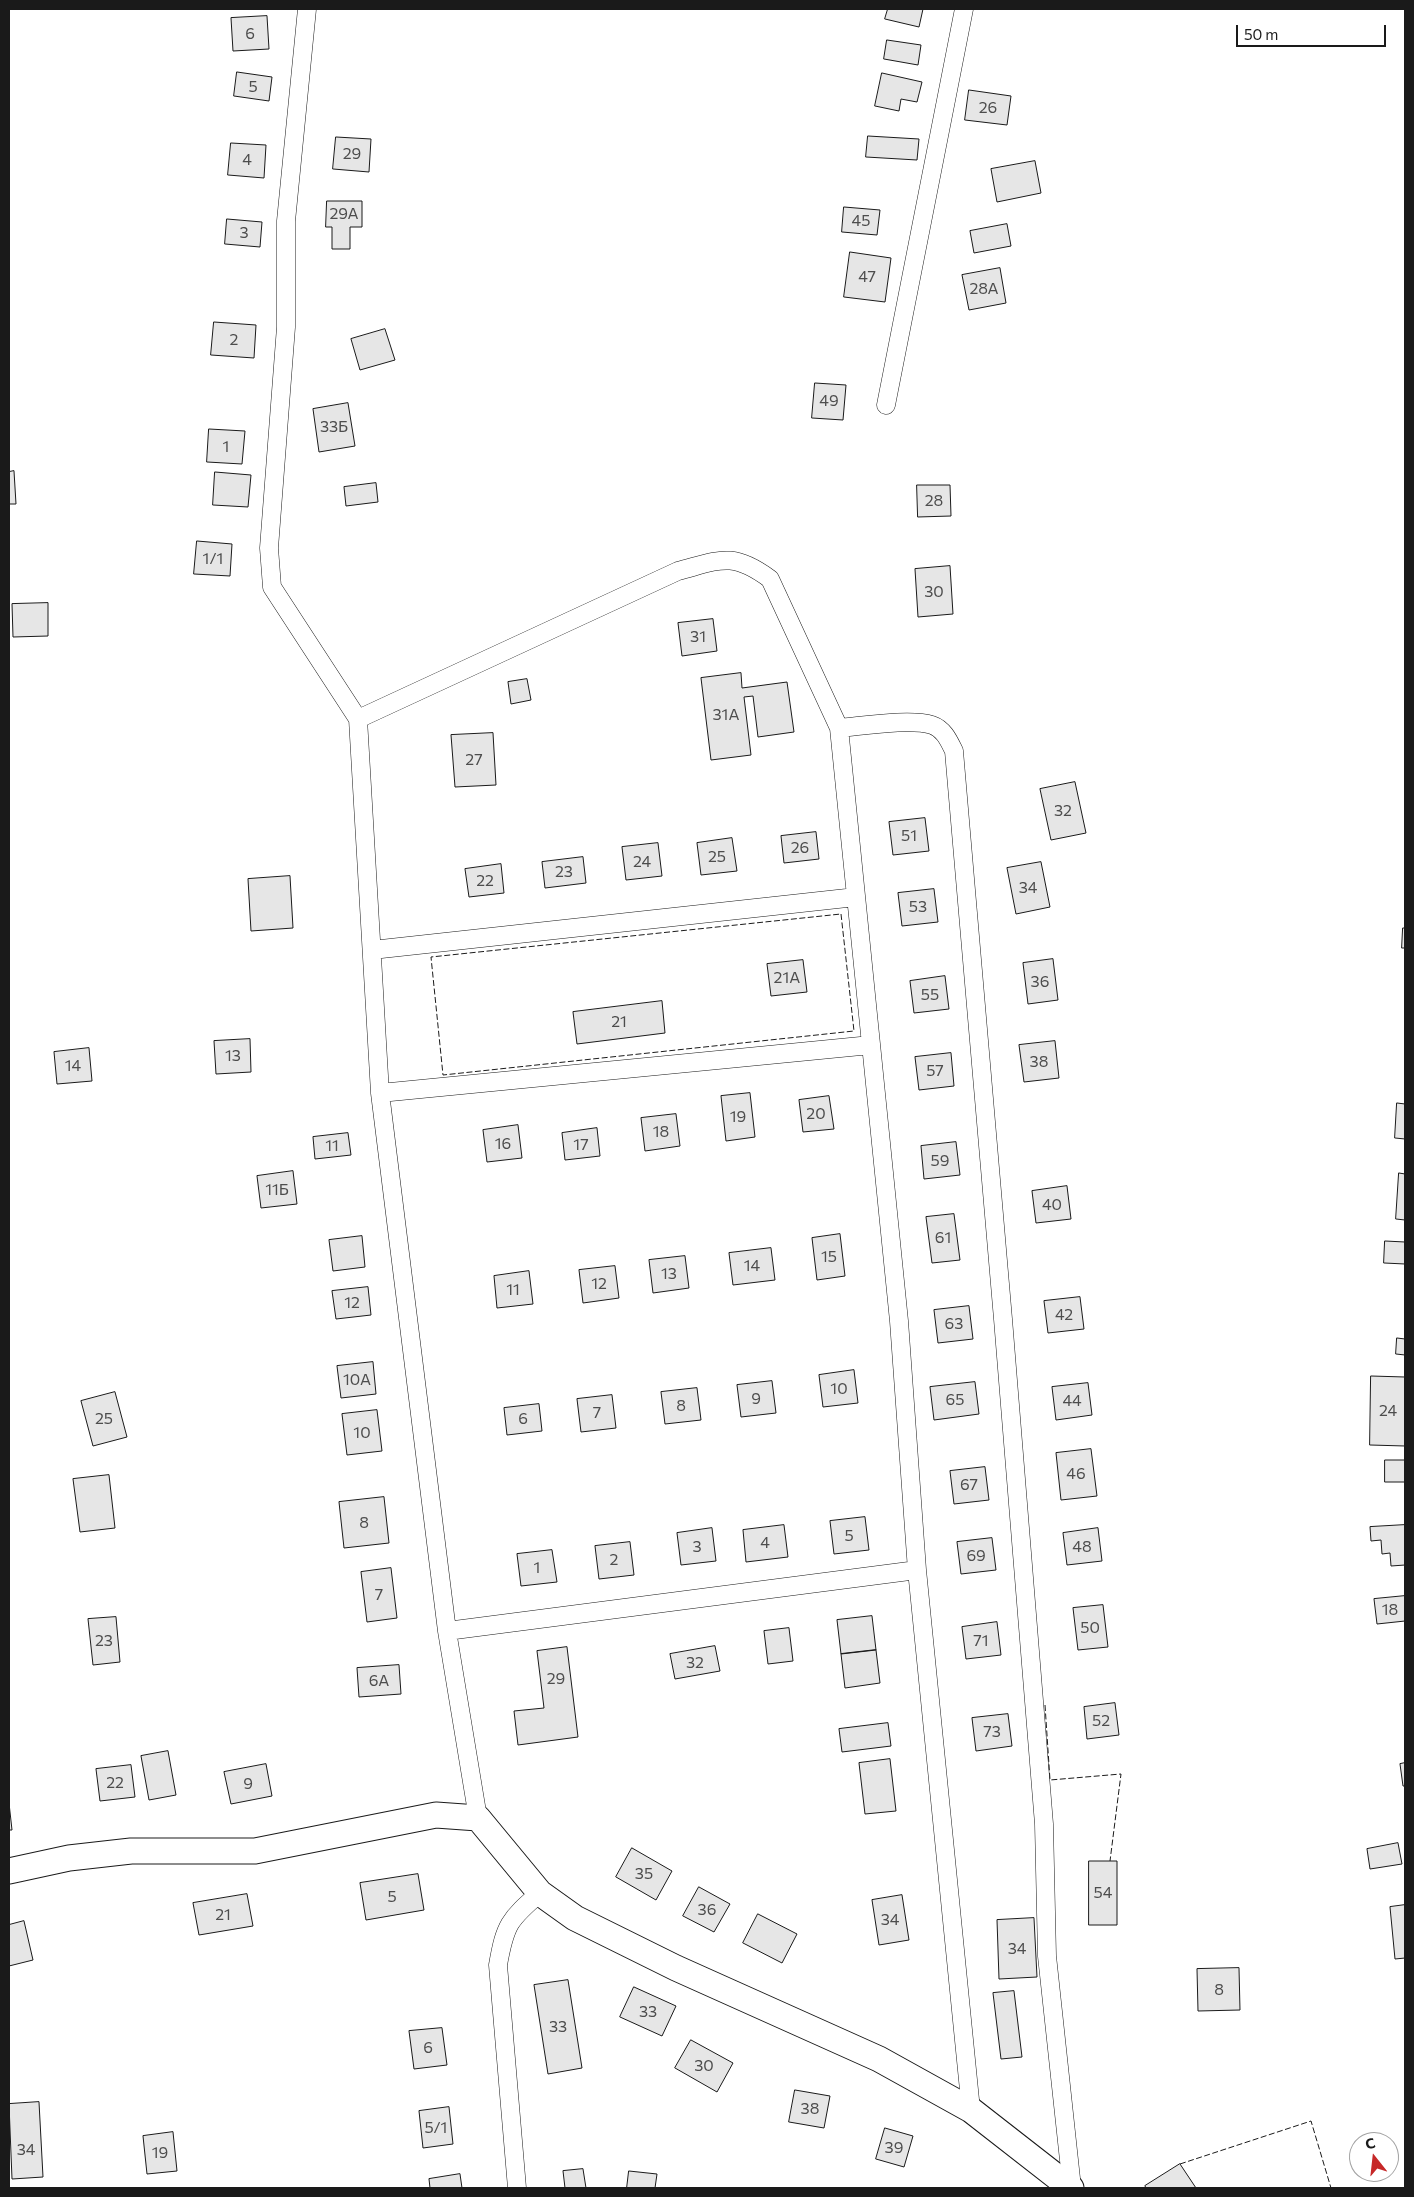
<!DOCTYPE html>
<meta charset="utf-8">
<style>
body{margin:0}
#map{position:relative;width:1414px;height:2197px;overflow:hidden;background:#fff;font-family:Commissioner,sans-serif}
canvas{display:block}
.frame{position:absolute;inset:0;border:10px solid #1a1a1a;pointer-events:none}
.north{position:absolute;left:1349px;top:2132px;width:50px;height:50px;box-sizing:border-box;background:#fff;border:1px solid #a3a3a3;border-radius:50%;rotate:344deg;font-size:14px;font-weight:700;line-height:20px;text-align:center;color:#1a1a1a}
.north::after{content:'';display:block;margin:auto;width:18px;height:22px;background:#c62828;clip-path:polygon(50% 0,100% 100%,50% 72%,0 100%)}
.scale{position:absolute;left:1236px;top:25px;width:150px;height:22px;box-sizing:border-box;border:2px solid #1a1a1a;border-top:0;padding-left:6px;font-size:15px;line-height:18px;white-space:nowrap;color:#1a1a1a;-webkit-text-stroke:4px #fff;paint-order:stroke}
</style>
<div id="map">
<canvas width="1414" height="2197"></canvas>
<div class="frame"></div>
<div class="north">С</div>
<div class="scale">50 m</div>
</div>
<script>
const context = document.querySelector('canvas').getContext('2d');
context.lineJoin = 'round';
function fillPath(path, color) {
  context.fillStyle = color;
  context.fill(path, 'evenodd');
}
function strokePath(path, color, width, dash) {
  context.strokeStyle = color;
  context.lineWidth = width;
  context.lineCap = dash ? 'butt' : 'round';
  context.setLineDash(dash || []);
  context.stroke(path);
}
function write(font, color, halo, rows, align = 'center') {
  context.font = font + ' Commissioner,sans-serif';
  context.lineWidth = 4;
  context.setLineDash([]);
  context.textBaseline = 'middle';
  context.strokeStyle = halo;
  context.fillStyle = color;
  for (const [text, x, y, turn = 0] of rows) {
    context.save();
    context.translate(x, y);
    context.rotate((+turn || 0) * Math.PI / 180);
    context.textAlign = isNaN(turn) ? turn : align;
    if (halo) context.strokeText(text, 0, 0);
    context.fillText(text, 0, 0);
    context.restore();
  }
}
const building = new Path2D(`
 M888,9H923L919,27L885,19Z
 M267,16L269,49L233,51L231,18Z
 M887,40L921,45L918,65L884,59Z
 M237,72L272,77L269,101L234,96Z
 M882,73L922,82L917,102L901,99L899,111L875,106Z
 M969,90L1011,96L1007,125L965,120Z
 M868,136L919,139L917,160L866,157Z
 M336,137L371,139L369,172L333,169Z
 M231,143L266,145L264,178L228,175Z
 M1035,161L1041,193L997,202L991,169Z
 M327,201H362V227H350V249H332V227H326Z
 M844,207L880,210L877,235L842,232Z
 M227,219L262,222L260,247L225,244Z
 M1007,224L1011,246L974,253L970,231Z
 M850,252L891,258L885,302L844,297Z
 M1000,268L1006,303L969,310L962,275Z
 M214,322L256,325L254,358L211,355Z
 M385,329L395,360L360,370L351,339Z
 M815,383L846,385L843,420L812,418Z
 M348,403L355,446L319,452L313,409Z
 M209,429L245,431L242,464L207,462Z
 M14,471L16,504H9V472Z
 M215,472L251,475L248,507L213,505Z
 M376,483L378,502L346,506L344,487Z
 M917,485H950L951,516L918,517Z
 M197,541L232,544L230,576L194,574Z
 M950,566L953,614L918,617L915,569Z
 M48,603V636L13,637L12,604Z
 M713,619L717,651L682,656L678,623Z
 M741,673L742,688L787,682L794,732L758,737L753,696L744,697L751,755L711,760L701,678Z
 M527,679L531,700L511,704L508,682Z
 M493,733L496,785L455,787L451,735Z
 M1075,782L1086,833L1051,840L1040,789Z
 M925,818L929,851L893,855L889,822Z
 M816,832L819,859L784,863L781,836Z
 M732,838L737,871L701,875L697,843Z
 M658,843L662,876L626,880L622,847Z
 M583,857L586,883L545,888L542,862Z
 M1041,862L1050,907L1016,914L1007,868Z
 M501,864L504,893L469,897L465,869Z
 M290,876L293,928L251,931L248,879Z
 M934,889L938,922L902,926L898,893Z
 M1403,928H1405V948H1402Z
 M1053,959L1058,1000L1028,1004L1023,963Z
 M803,960L807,992L771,996L767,964Z
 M945,976L949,1009L914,1013L910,981Z
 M662,1001L665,1033L577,1044L573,1012Z
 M250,1039L251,1072L216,1074L214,1041Z
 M1055,1041L1059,1078L1024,1082L1019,1045Z
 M89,1048L92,1081L57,1084L54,1052Z
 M951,1053L954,1086L919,1090L915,1057Z
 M750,1093L755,1137L726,1141L721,1096Z
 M829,1096L834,1129L803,1132L799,1100Z
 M1397,1103L1405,1104V1139L1395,1138Z
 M676,1114L680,1146L645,1151L641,1118Z
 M518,1125L522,1158L487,1162L483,1130Z
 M597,1128L600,1156L565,1160L562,1133Z
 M348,1133L351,1155L315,1159L313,1137Z
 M956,1142L960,1175L924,1179L921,1146Z
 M293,1171L297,1204L261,1208L257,1176Z
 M1399,1173L1405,1174V1220L1396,1219Z
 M1067,1186L1071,1219L1036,1223L1032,1191Z
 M954,1214L960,1260L932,1263L926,1217Z
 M840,1234L845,1276L817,1280L812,1238Z
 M362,1236L365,1267L333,1271L329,1240Z
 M1385,1241L1405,1242V1264L1384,1263Z
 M771,1248L775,1280L733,1285L729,1253Z
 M685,1256L689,1288L653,1293L649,1260Z
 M615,1266L619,1298L583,1303L579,1270Z
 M529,1271L533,1304L497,1308L494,1276Z
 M368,1287L371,1315L336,1319L332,1291Z
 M1080,1297L1084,1329L1048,1333L1044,1301Z
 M969,1306L973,1339L938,1343L934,1310Z
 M1397,1338L1405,1339V1355L1396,1354Z
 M373,1362L376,1394L341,1398L337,1366Z
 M854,1370L858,1403L823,1407L819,1375Z
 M1371,1376L1405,1377V1446L1370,1445Z
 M772,1381L776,1413L741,1417L737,1385Z
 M975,1382L979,1414L934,1420L930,1387Z
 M1088,1383L1092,1415L1056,1420L1052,1387Z
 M697,1388L701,1420L665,1424L661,1392Z
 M115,1392L127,1437L93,1446L81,1401Z
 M612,1395L616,1428L581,1432L577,1399Z
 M539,1404L542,1431L507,1435L504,1408Z
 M377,1410L382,1451L347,1455L342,1414Z
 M1091,1449L1097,1496L1061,1500L1056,1453Z
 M1385,1460H1405V1482H1385Z
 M985,1467L989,1500L954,1504L950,1471Z
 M109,1475L115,1528L80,1532L73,1479Z
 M384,1497L389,1543L344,1548L339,1502Z
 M865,1517L869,1550L834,1554L830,1521Z
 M784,1525L788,1557L746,1562L743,1530Z
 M1405,1525V1565L1391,1566L1390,1553L1382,1554L1381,1540L1371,1541L1370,1527Z
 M712,1528L716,1561L681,1565L677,1533Z
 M1098,1528L1102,1561L1067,1565L1063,1533Z
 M992,1538L996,1570L961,1574L957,1542Z
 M630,1542L634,1575L599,1579L595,1546Z
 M552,1550L557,1582L521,1586L517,1554Z
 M391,1568L397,1618L367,1622L361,1572Z
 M1405,1596V1621L1377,1624L1374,1599Z
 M1103,1605L1108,1647L1078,1650L1073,1608Z
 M872,1616L876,1650L841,1654L837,1620Z
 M116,1617L120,1662L93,1665L88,1619Z
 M997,1622L1001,1655L966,1659L962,1627Z
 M789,1628L793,1661L768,1664L764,1631Z
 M715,1646L720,1671L675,1679L670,1654Z
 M567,1647L578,1737L518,1745L514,1711L544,1708L537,1651Z
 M876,1650L880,1683L845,1688L841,1654Z
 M399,1665L401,1694L359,1697L357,1668Z
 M1115,1703L1119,1735L1087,1739L1084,1707Z
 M1008,1714L1012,1746L976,1751L972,1718Z
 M888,1723L891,1746L842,1752L839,1729Z
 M168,1751L176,1795L149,1800L141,1756Z
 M890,1759L896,1811L865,1814L859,1763Z
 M1405,1763V1786H1403L1400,1764Z
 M266,1764L272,1796L231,1804L224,1772Z
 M131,1765L135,1797L100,1801L96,1769Z
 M9,1803L12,1830H9Z
 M1398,1843L1402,1864L1370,1869L1367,1849Z
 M632,1848L672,1871L656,1900L616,1877Z
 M1089,1861H1117V1925H1089Z
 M418,1874L424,1910L366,1920L360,1883Z
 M699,1887L730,1904L714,1932L683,1916Z
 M247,1894L253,1926L199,1935L193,1903Z
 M902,1895L909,1940L879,1945L872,1900Z
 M1405,1905V1958L1395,1959L1390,1907Z
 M758,1914L797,1934L782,1963L743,1943Z
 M1034,1918L1037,1977L999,1979L997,1920Z
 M24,1921L33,1960L9,1966V1925Z
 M1239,1968L1240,2010L1198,2011L1197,1969Z
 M568,1980L582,2068L548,2074L534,1985Z
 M634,1987L676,2006L662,2036L620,2017Z
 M1014,1991L1022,2057L1001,2059L993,1993Z
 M442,2028L447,2065L414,2069L409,2031Z
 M691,2040L733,2063L717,2092L675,2068Z
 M795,2090L830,2096L824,2128L789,2122Z
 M39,2102L43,2177L12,2179L9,2104Z
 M449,2107L453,2144L423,2148L419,2111Z
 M885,2128L913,2136L904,2167L876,2159Z
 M173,2132L177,2171L147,2174L143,2136Z
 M1180,2164L1196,2188H1146L1145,2186Z
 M583,2169L586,2188H565L563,2171Z
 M629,2171L657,2174L655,2188H627Z
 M460,2174L462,2188H430L429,2179Z`);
const street = new Path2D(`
 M307,9L286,221V327L269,548L272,587L358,719L380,1093L447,1631L478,1818
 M886,405L964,9
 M358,719L678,571C720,560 732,551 770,579L839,728L899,1321L917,1570L971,2110
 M839,728C863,726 910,718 932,725C944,729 949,741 954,751L1003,1319L1044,1824L1047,1956L1072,2188
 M372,950L856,897
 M380,1093L871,1045
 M447,1631L917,1570
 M517,2188L498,1965C505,1925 509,1919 540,1893`);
const secondary = new Path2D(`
 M9,1871L69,1858L131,1851H255L436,1815L478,1818L540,1893L575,1918L676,1968L879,2059L971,2110L1071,2188`);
const fence = new Path2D(`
 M841,914L854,1031L443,1075L431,957Z
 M1045,1705L1050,1780L1121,1774L1110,1861
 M1180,2164L1311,2121L1331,2188`);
const numberNames = [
 ["6",250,34],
 ["5",253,87],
 ["26",988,108],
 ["29",352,154],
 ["4",247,160],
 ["29А",344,214],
 ["45",861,221],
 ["3",244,233],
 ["47",867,277],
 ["28А",984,289],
 ["2",234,340],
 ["49",829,401],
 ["33Б",334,427],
 ["1",226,447],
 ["28",934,501],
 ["1/1",213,559],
 ["30",934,592],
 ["31",698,637],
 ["31А",726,715],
 ["27",474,760],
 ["32",1063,811],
 ["51",909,836],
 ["26",800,848],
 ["25",717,857],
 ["24",642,862],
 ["23",564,872],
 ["22",485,881],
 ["34",1028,888],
 ["53",918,907],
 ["21А",787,978],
 ["36",1040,982],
 ["55",930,995],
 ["21",619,1022],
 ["13",233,1056],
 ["38",1039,1062],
 ["14",73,1066],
 ["57",935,1071],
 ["20",816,1114],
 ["19",738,1117],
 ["18",661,1132],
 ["16",503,1144],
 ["17",581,1145],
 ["11",332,1146],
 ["59",940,1161],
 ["11Б",277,1190],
 ["40",1052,1205],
 ["61",943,1238],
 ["15",829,1257],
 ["14",752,1266],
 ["13",669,1274],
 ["12",599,1284],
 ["11",513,1290],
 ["12",352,1303],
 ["42",1064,1315],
 ["63",954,1324],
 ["10А",357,1380],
 ["10",839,1389],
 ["9",756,1399],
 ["65",955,1400],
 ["44",1072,1401],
 ["8",681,1406],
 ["24",1388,1411],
 ["7",597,1413],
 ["25",104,1419],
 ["6",523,1419],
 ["10",362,1433],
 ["46",1076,1474],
 ["67",969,1485],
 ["8",364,1523],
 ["5",849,1536],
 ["4",765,1543],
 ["3",697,1547],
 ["48",1082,1547],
 ["69",976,1556],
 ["2",614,1560],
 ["1",537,1568],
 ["7",379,1595],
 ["18",1390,1610],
 ["50",1090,1628],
 ["23",104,1641],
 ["71",981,1641],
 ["32",695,1663],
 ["29",556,1679],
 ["6А",379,1681],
 ["52",1101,1721],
 ["73",992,1732],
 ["22",115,1783],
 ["9",248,1784],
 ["35",644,1874],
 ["54",1103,1893],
 ["5",392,1897],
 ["36",707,1910],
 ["21",223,1915],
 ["34",890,1920],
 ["34",1017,1949],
 ["8",1219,1990],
 ["33",648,2012],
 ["33",558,2027],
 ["6",428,2048],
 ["30",704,2066],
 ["38",810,2109],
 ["5/1",436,2128],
 ["39",894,2148],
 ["34",26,2150],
 ["19",160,2153]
];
fillPath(building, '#e6e6e6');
strokePath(building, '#1a1a1a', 1);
strokePath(street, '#1a1a1a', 19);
strokePath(secondary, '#1a1a1a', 27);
strokePath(street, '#fff', 18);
strokePath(secondary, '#fff', 25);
strokePath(fence, '#1a1a1a', 1, [6, 2.5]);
write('16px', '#4d4d4d', null, numberNames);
</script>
